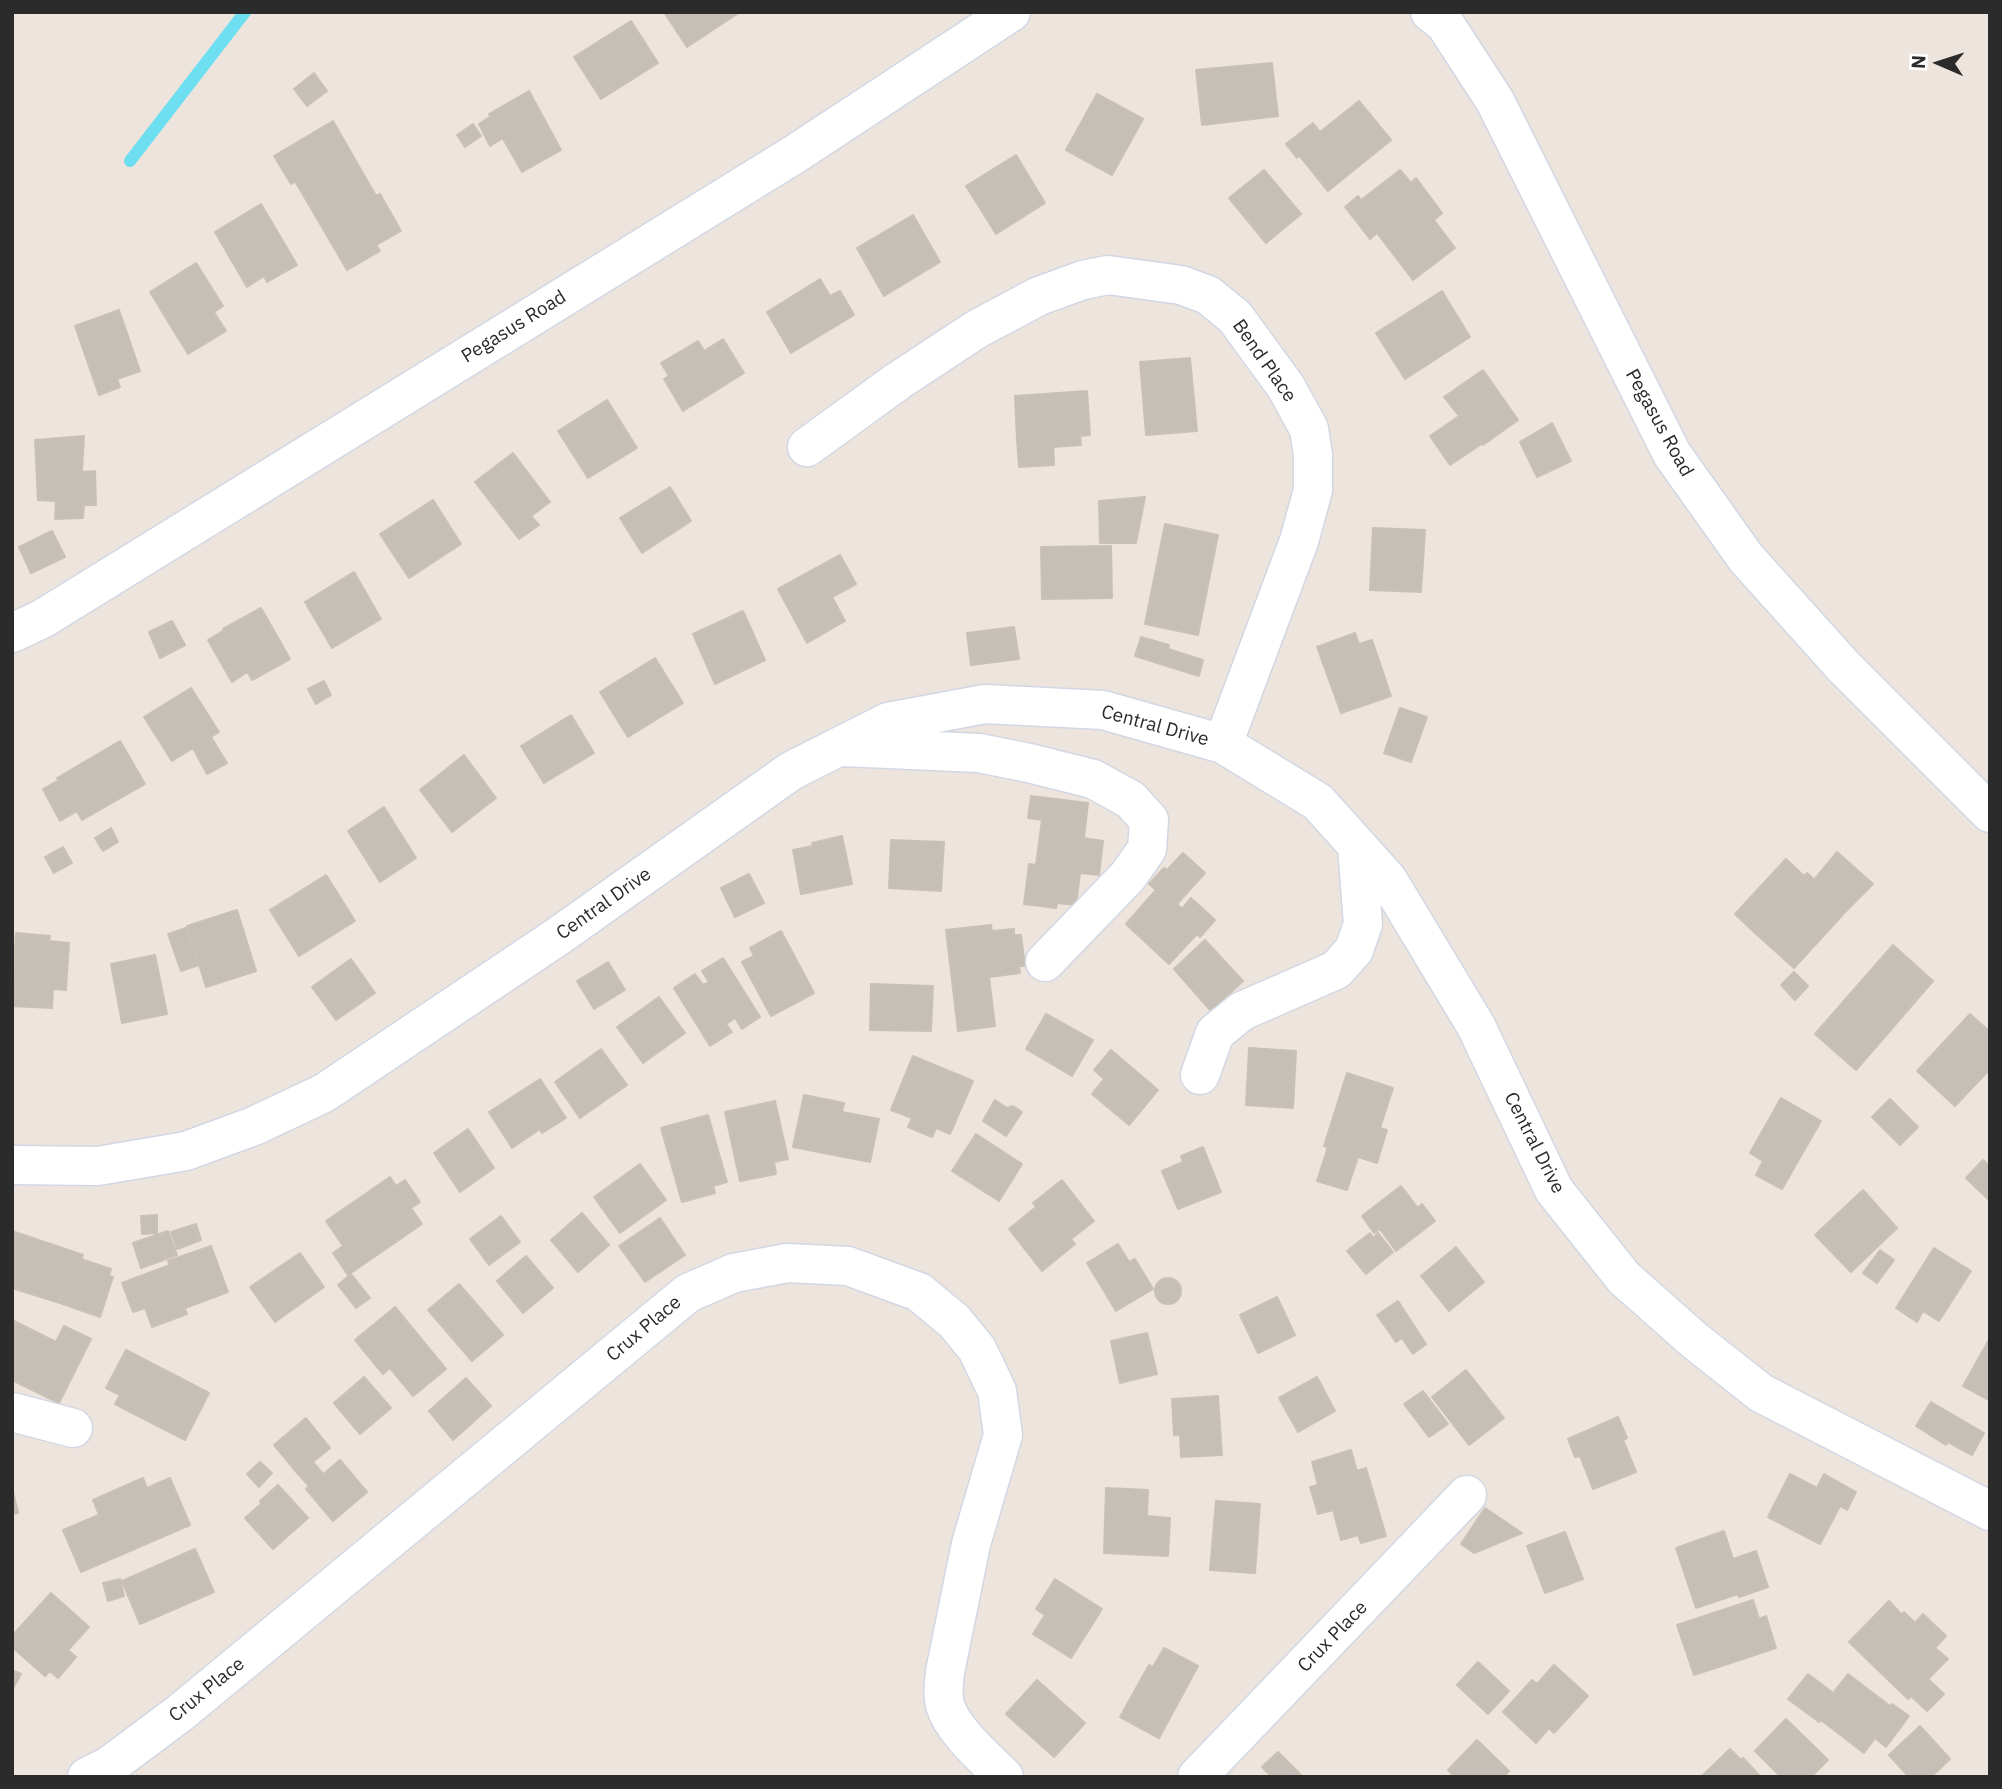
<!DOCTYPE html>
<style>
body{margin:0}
#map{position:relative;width:2002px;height:1789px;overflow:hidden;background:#ede4dd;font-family:"IBM Plex Sans",sans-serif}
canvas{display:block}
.frame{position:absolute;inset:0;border:14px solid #2b2b2b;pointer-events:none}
.north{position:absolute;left:1904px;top:28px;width:70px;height:70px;-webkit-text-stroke:5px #fff;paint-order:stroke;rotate:273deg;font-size:19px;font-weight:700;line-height:28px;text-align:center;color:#2b2b2b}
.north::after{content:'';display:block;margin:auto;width:24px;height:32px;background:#2b2b2b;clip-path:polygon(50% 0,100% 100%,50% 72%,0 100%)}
</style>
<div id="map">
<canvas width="2002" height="1789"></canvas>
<div class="frame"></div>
<div class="north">N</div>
</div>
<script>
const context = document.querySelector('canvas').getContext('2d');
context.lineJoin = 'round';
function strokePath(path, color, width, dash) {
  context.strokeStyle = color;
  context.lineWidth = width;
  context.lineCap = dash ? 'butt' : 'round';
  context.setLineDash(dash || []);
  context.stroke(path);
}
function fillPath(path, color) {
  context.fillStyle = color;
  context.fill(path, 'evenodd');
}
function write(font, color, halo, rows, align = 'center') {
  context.font = font + ' "IBM Plex Sans",sans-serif';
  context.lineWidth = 7;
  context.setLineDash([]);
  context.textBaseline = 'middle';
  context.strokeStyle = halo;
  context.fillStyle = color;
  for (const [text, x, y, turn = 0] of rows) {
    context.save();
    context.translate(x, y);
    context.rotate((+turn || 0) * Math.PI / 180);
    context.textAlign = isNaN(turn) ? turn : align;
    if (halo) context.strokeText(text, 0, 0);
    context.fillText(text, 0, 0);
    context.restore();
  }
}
const stream = new Path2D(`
 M130,161L245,12`);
const building = new Path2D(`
 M664,12H740L687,47Z
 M631,21L658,63L601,99L574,57Z
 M1272,63L1278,116L1202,125L1196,70Z
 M314,73L327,91L307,106L294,89Z
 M529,91L561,150L522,172L489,114Z
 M1097,94L1143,119L1112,175L1066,150Z
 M1359,101L1391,140L1328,191L1299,155L1297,158L1286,144L1313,123L1320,132Z
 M491,116L503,138L490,146L479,124Z
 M333,121L376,196L380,194L401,231L376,245L370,235L350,247L308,174L291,184L274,156Z
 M473,124L481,136L465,147L457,135Z
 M1016,155L1045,203L996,234L966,186Z
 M1264,170L1301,214L1266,243L1229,198Z
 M1400,170L1411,183L1416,178L1442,213L1434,220L1455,248L1413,280L1377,233L1370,239L1345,207L1358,196L1361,200Z
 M308,174L350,247L370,235L380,251L347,270L295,181Z
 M261,204L297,265L267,282L264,276L247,287L215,232Z
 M913,215L940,262L884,296L857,248Z
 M196,263L223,306L214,312L226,331L188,354L150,292Z
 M820,279L830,296L840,291L854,315L791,353L767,312Z
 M1442,291L1470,337L1405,379L1376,333Z
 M119,310L140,371L117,379L120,387L99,395L75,326Z
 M723,339L744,373L683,411L664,379L669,376L661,363L698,341L704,351Z
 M1190,358L1197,431L1146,435L1140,362Z
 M1483,370L1518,420L1483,445L1462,414L1459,416L1444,397Z
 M1087,391L1090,435L1080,436L1081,445L1053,447V437L1017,439L1015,396Z
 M607,400L637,448L588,478L558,431Z
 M1462,414L1483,443L1450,465L1430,436Z
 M1552,423L1571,461L1537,477L1520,442Z
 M84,436L82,472L95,471L96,505H84L83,518L55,519L56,501L38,500L35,440Z
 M1053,437L1054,465L1019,467L1017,439Z
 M513,453L550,502L531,516L539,525L519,539L475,482Z
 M670,487L691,521L642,553L620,518Z
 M1145,497L1136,543H1100L1099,501Z
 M433,500L461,544L409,578L380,534Z
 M1165,524L1218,535L1198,635L1145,624Z
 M1373,528L1425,530L1421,592L1370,590Z
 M52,531L65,557L31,573L19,547Z
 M1111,546L1112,598L1042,599L1041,547Z
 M840,555L856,584L832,597L845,621L807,643L778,589Z
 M354,572L381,619L332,648L305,602Z
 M261,608L290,659L252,680L223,629Z
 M743,611L765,660L715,684L693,634Z
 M172,621L185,645L160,658L149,632Z
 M1014,627L1019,659L971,665L967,633Z
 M223,631L247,672L232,682L208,640Z
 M1355,633L1359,644L1372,640L1391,696L1341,713L1317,647Z
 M1141,637L1169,645L1168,649L1203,660L1199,676L1135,656Z
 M655,658L683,703L628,737L600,692Z
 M324,681L331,695L316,704L308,689Z
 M191,688L219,732L172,761L144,717Z
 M1400,708L1427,717L1411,762L1384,753Z
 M571,715L594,753L544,783L521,746Z
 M211,737L227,763L207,774L193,748Z
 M120,741L145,784L82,820L57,778Z
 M464,755L496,798L452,832L420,790Z
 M59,780L77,811L60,821L43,789Z
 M1031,796L1088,803L1084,838L1103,841L1099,875L1080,873L1076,905L1057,903L1056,908L1024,904L1029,864L1036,865L1042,820L1028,818Z
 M384,807L416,858L380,882L348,831Z
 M111,828L118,842L103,851L95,838Z
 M842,836L852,884L801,894L793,850L813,846L812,843Z
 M891,840L944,842L941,891L889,888Z
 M63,847L72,863L54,873L45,857Z
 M1837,852L1873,884L1847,910L1814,880Z
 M1183,853L1205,873L1177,904L1182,909L1191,898L1215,920L1200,937L1197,934L1169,964L1126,924L1156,890L1149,884L1164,868L1167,870Z
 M1786,859L1804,876L1754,932L1735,914Z
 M1807,873L1847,910L1794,968L1754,932Z
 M749,874L764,903L735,917L721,888Z
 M326,875L355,921L299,956L270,910Z
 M237,910L256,971L206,987L187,926Z
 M991,925L992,931L1014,929V935H1021L1025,966H1019L1020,973L989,977L995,1026L958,1031L946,930Z
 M186,928L199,965L181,971L168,934Z
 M781,931L814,993L771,1016L742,962L754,956L750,948Z
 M16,933L50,936L49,941L69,943L66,990L53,989L52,1008L12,1006Z
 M1205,940L1243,981L1211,1011L1174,969Z
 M1893,945L1933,981L1856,1070L1815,1034Z
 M155,955L167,1014L122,1023L111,964Z
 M723,958L760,1017L742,1029L735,1018L726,1024L732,1032L710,1046L674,988L695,974L703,985L709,982L702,971Z
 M351,959L375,993L336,1020L312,987Z
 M608,962L625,990L594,1009L577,981Z
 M1794,972L1808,986L1795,1000L1781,985Z
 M871,984L933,986L931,1031L870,1030Z
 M659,997L685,1033L643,1063L617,1027Z
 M1046,1014L1093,1040L1072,1076L1026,1049Z
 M1970,1014L1990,1032V1069L1955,1106L1917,1071Z
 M1249,1048L1296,1051L1293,1108L1246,1105Z
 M601,1049L627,1085L580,1118L555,1082Z
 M1111,1050L1158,1090L1129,1125L1092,1094L1104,1079L1094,1070Z
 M913,1056L973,1081L950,1134L936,1128L932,1137L908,1127L912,1118L891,1110Z
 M1347,1073L1393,1088L1380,1128L1387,1130L1377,1163L1324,1146Z
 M540,1079L566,1118L542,1133L540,1129L512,1148L489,1112Z
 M804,1095L844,1103L842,1112L879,1119L870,1162L793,1147Z
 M1781,1098L1821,1121L1782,1189L1756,1175L1763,1161L1750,1153Z
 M1890,1099L1918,1127L1900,1145L1872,1117Z
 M995,1100L1007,1108L1013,1106L1022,1112L1006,1136L983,1121Z
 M775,1101L788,1159L774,1162L776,1174L740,1181L725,1112Z
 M708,1115L727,1182L713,1186L715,1193L682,1202L661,1128Z
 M468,1129L494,1168L460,1192L434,1153Z
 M976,1134L1022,1164L999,1201L952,1171Z
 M1203,1147L1221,1192L1178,1209L1162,1171L1183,1162L1181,1156Z
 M1328,1147L1358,1157L1347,1190L1317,1181Z
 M1983,1160L1990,1167V1201L1966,1178Z
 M640,1164L666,1200L620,1233L594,1197Z
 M390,1177L396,1186L405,1180L420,1202L411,1208L422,1224L348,1275L333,1253L343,1246L326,1221Z
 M1062,1180L1094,1221L1071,1239L1075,1244L1042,1271L1009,1229L1036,1207L1033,1203Z
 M1401,1186L1418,1208L1422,1204L1435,1221L1396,1251L1380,1229L1374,1233L1362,1216Z
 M1863,1190L1897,1228L1851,1272L1815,1235Z
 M582,1213L609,1245L578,1272L551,1240Z
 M157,1215V1233L142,1234L141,1216Z
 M501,1216L520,1242L489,1265L470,1239Z
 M660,1218L685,1255L645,1282L619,1246Z
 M196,1224L201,1240L177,1249L171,1232Z
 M12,1231L83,1255L79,1266L73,1264L60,1303L12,1288Z
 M168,1231L177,1255L141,1268L133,1243Z
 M1370,1233L1373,1238L1378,1233L1393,1252L1366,1274L1347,1251Z
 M1118,1244L1129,1262L1135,1259L1153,1289L1116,1311L1087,1263Z
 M211,1246L228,1292L185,1308L168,1261Z
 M1456,1247L1484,1282L1449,1311L1421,1276Z
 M1934,1248L1971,1271L1939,1321L1923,1311L1917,1322L1896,1308Z
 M1880,1250L1894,1260L1877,1283L1863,1273Z
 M300,1253L324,1287L275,1322L250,1287Z
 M526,1256L553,1288L523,1313L497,1281Z
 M81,1259L111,1269L109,1276L113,1277L100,1317L60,1303L73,1264L79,1266Z
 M170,1265L187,1314L152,1327L145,1308L133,1312L122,1283Z
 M351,1274L370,1298L356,1308L338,1285Z
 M1155 1291a13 13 0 1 1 26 0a13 13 0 1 1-26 0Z
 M459,1284L503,1335L472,1361L428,1310Z
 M1277,1297L1295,1335L1258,1353L1240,1315Z
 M1398,1301L1426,1344L1413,1354L1402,1338L1396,1342L1377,1315Z
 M395,1307L446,1369L413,1396L390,1368L383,1374L355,1340Z
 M12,1320L56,1342L64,1326L91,1339L59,1403L12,1380Z
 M1147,1333L1157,1374L1120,1383L1111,1341Z
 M1990,1338V1401L1963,1386Z
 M126,1350L209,1393L185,1440L115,1404L120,1395L106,1388Z
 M1466,1370L1504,1418L1469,1445L1432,1397Z
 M364,1377L391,1408L360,1434L334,1403Z
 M1317,1377L1335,1411L1298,1432L1279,1398Z
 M466,1378L491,1406L453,1440L429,1411Z
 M1423,1391L1448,1424L1429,1437L1404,1404Z
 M1218,1396L1222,1455L1181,1457L1180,1435H1174L1172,1399Z
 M1931,1402L1984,1433L1972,1455L1948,1442L1946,1445L1916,1426Z
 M1618,1417L1627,1438L1623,1440L1636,1472L1593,1489L1580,1456L1575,1457L1568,1439Z
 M306,1418L330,1448L298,1474L274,1445Z
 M1351,1450L1357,1471L1366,1468L1386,1536L1361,1543L1358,1535L1341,1540L1333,1510L1318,1514L1310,1487L1318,1485L1312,1462Z
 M340,1460L367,1492L333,1521L306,1489Z
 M260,1462L272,1473L259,1487L247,1474Z
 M313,1462L323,1474L309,1486L298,1474Z
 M1790,1474L1817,1488L1824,1474L1856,1492L1847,1510L1840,1506L1820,1544L1768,1517Z
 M143,1478L147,1488L170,1478L190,1525L81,1572L63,1530L99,1515L93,1500Z
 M278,1485L308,1518L273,1549L245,1518L261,1504L260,1501Z
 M12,1487L18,1513L12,1514Z
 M1106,1488L1148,1490L1147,1516L1170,1518L1168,1556L1104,1553Z
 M1216,1501L1260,1504L1255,1573L1210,1570Z
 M1485,1508L1522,1533L1474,1553L1461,1544Z
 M1724,1531L1733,1559L1756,1551L1768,1587L1739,1597L1738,1594L1696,1608L1676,1548Z
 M1565,1532L1583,1579L1545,1593L1527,1546Z
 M195,1549L214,1592L140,1624L122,1581Z
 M120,1579L124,1596L108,1601L103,1583Z
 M1055,1579L1102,1609L1071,1658L1033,1634L1045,1615L1036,1609Z
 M51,1593L89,1627L68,1650L76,1657L58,1678L50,1671L45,1676L12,1647V1636Z
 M1753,1600L1759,1619L1766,1616L1776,1648L1694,1675L1677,1625Z
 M1889,1601L1902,1615L1904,1612L1915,1623L1923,1614L1946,1636L1935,1648L1948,1659L1928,1679L1944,1694L1927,1711L1911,1696L1908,1699L1849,1642Z
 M1164,1648L1198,1666L1159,1738L1120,1717L1149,1665L1153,1667Z
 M1478,1662L1509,1691L1488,1714L1457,1685Z
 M1554,1665L1588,1696L1554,1733L1549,1728L1536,1743L1503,1712L1532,1680L1537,1684Z
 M12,1670L21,1674L12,1690Z
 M1808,1674L1833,1693L1848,1674L1890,1706L1892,1704L1909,1716L1886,1747L1875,1738L1864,1753L1821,1720L1819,1722L1788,1699Z
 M1037,1680L1085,1723L1054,1757L1006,1714Z
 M1786,1719L1828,1760L1811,1777H1781L1755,1751Z
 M1920,1726L1950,1759L1931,1777H1909L1889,1755Z
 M1477,1740L1509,1771L1503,1777H1455L1448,1770Z
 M1730,1749L1741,1760L1743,1758L1761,1777H1701Z
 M1278,1752L1303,1777H1272L1262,1767Z`);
const minor = new Path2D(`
 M1430,12L1445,24L1495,101L1672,454L1746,558L1844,667L1990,813
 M807,447L898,381L977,329L1039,296L1083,280L1108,275L1181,285L1208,295L1235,317L1286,387L1309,429L1313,455V490L1299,541L1223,744
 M12,633L42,619L795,154L1011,12
 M843,747L979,753L1029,763L1093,779L1131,800L1149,820L1147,849L1128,876L1045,962
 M1200,1075L1215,1033L1242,1011L1336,970L1354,950L1363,924L1357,846
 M12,1165L98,1166L186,1151L254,1126L324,1093L557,937L791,771L888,722L985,704L1103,710L1223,744L1318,802L1388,880L1476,1026L1554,1190L1624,1278L1694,1340L1761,1393L1990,1511
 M12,1412L73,1428
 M87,1777L109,1766L180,1713L688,1293L734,1273L787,1263L848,1266L919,1292L954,1321L977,1349L997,1391L1003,1435L971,1544L945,1672C944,1683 942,1694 945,1705C952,1730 986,1759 1004,1777
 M1197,1777L1467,1495`);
const streetNames = [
 ["Pegasus Road",514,327,-32],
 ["Bend Place",1264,361,55],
 ["Pegasus Road",1659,423,61],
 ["Central Drive",1155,726,15],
 ["Central Drive",604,904,-35],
 ["Central Drive",1534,1143,63],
 ["Crux Place",644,1329,-40],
 ["Crux Place",1333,1637,-46],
 ["Crux Place",207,1690,-39]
];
strokePath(stream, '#6edef1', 12);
fillPath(building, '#c6bfb8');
strokePath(building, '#c9c0b6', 2);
strokePath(minor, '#d2d7e4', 41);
strokePath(minor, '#fff', 38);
write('19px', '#2b2b2b', '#fff', streetNames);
</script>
